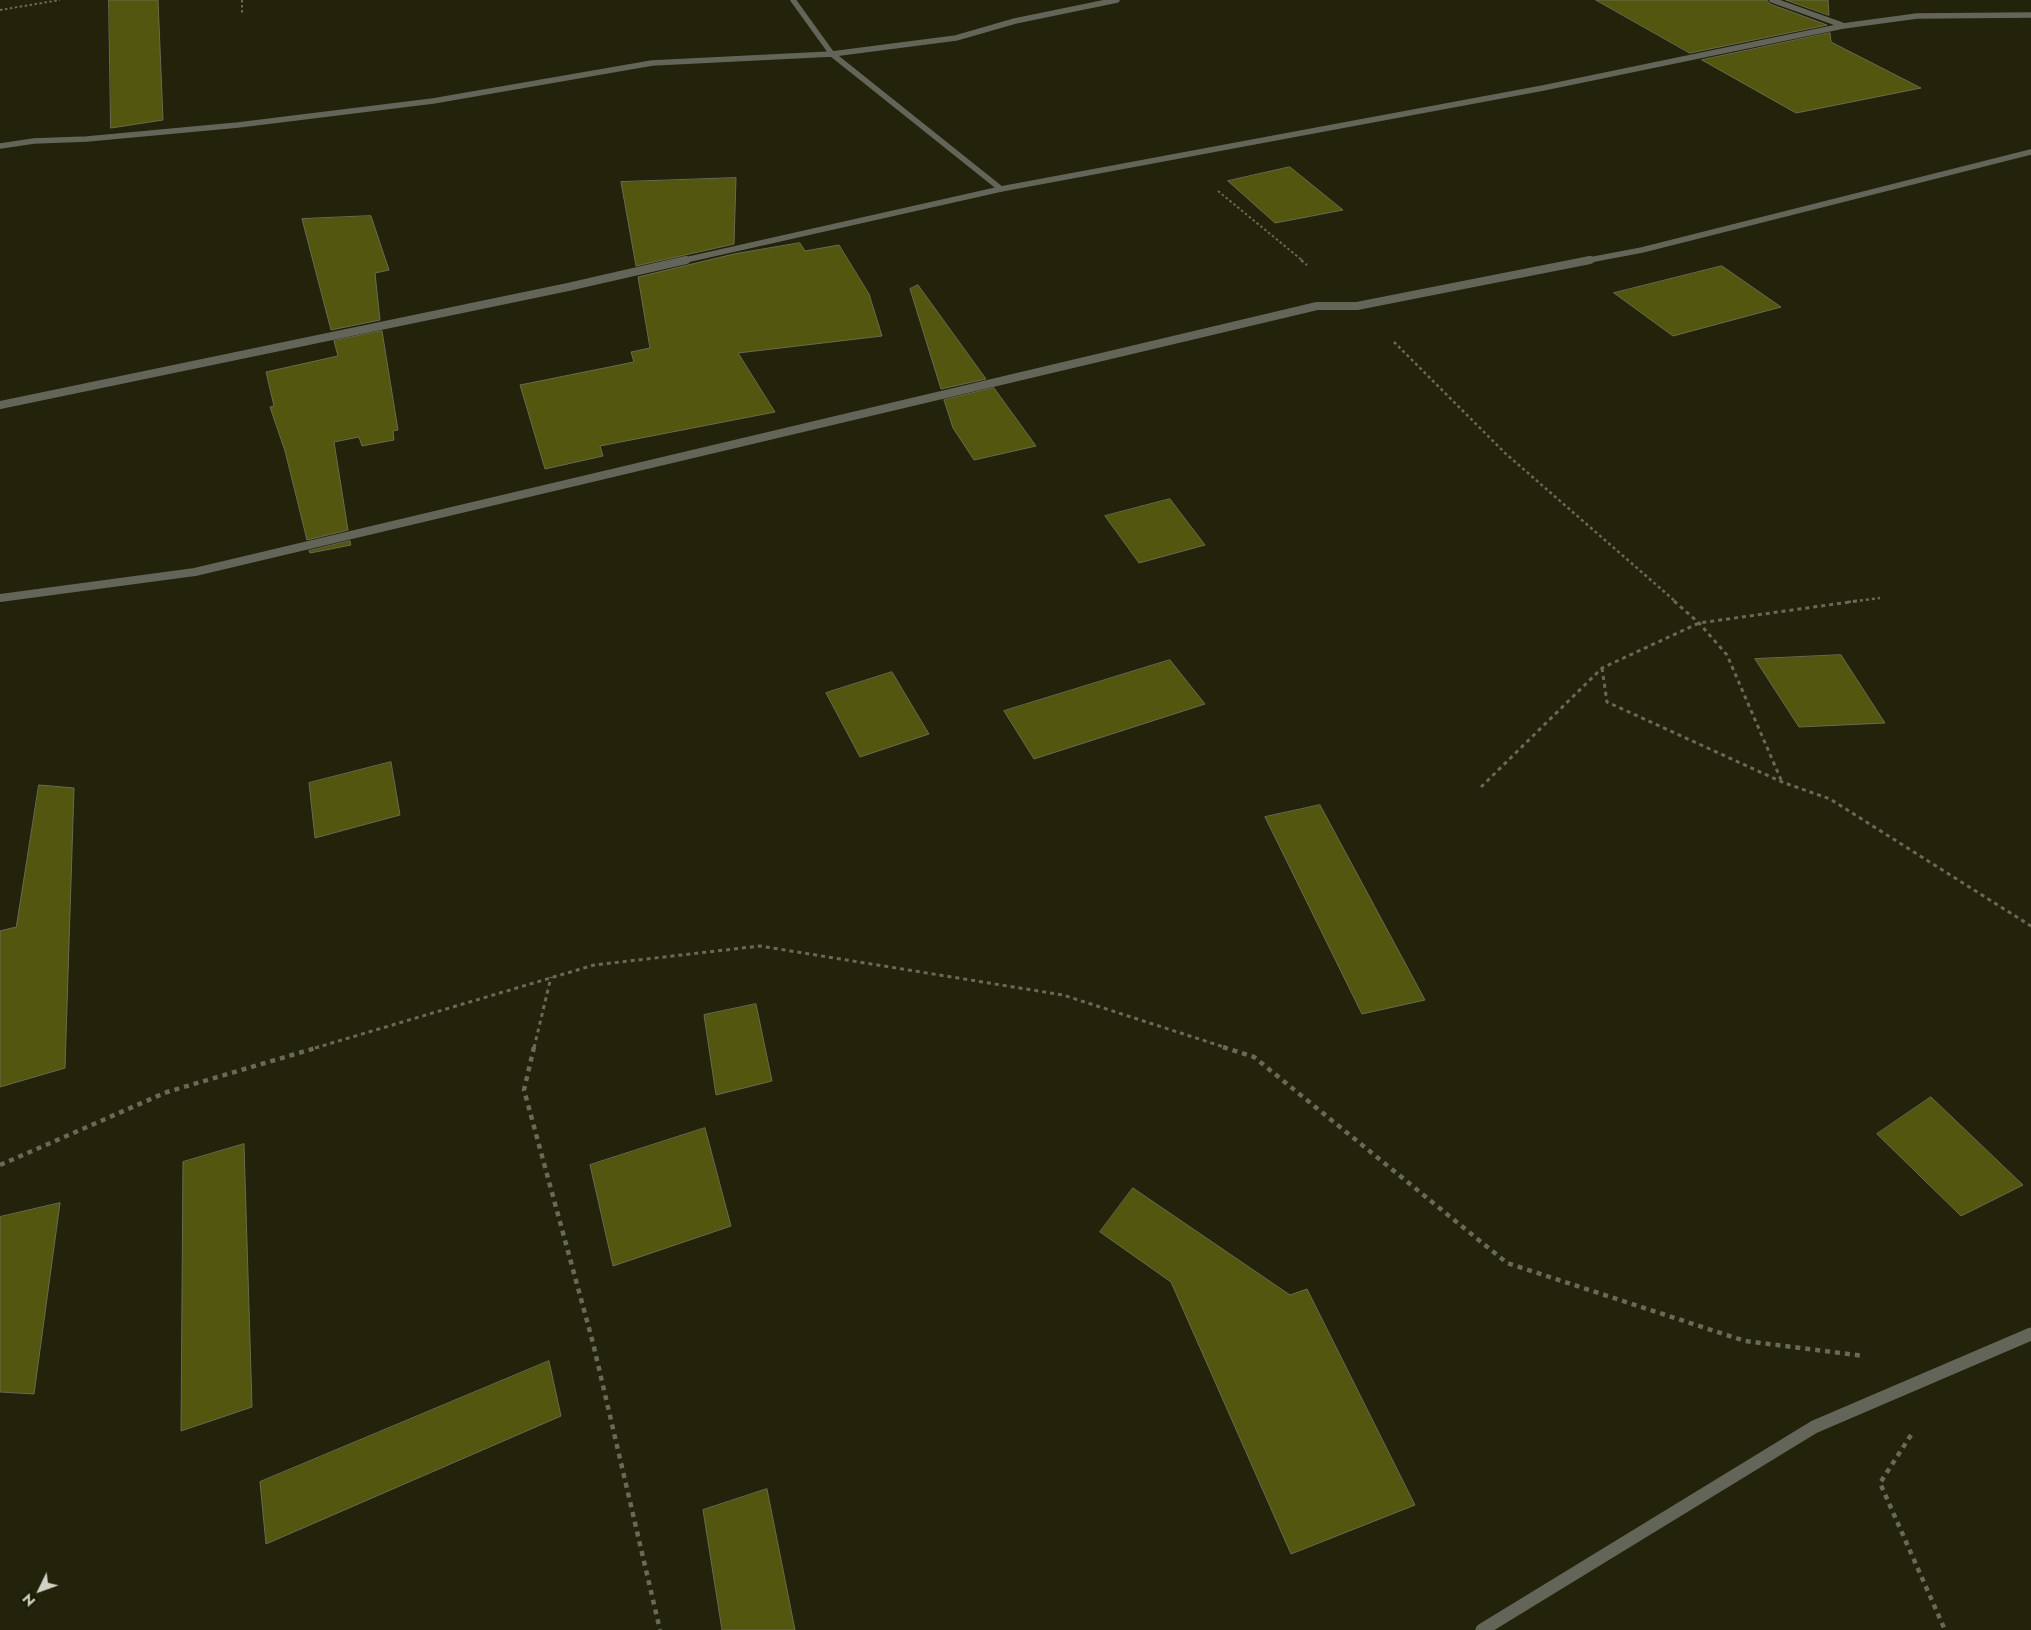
<!DOCTYPE html>
<style>
body{margin:0}
#map{position:relative;width:2031px;height:1630px;overflow:hidden;background:#22230a;font-family:Jost,sans-serif}
canvas{display:block}
.north{position:absolute;left:15px;top:1565px;width:50px;height:50px;-webkit-text-stroke:4px #181a02;paint-order:stroke;rotate:228deg;font-size:14px;font-weight:700;line-height:20px;text-align:center;color:#d2d3c4}
.north::after{content:'';display:block;margin:auto;width:18px;height:22px;background:#d2d3c4;clip-path:polygon(50% 0,100% 100%,50% 72%,0 100%)}
</style>
<div id="map">
<canvas width="2031" height="1630"></canvas>
<div class="north">N</div>
</div>
<script>
const context = document.querySelector('canvas').getContext('2d');
context.lineJoin = 'round';
function fillPath(path, color) {
  context.fillStyle = color;
  context.fill(path, 'evenodd');
}
function strokePath(path, color, width, dash) {
  context.strokeStyle = color;
  context.lineWidth = width;
  context.lineCap = dash ? 'butt' : 'round';
  context.setLineDash(dash || []);
  context.stroke(path);
}
const building = new Path2D(`
 M109,0H158L163,120L111,128Z
 M1596,0H1767L1770,4L1827,25L1690,53Z
 M1786,0H1828L1829,15Z
 M1830,33L1831,42L1921,88L1796,113L1702,60Z
 M1290,167L1343,210L1275,223L1228,181Z
 M736,178L734,244L636,266L621,182Z
 M371,216L389,270L375,273L380,320L331,330L302,219Z
 M800,243L805,251L839,245L869,294L882,336L738,353L775,412L600,446L603,456L545,469L520,385L634,362L631,352L650,348L638,277L734,254Z
 M1722,266L1781,307L1673,336L1614,293Z
 M918,285L986,379L941,389L910,289Z
 M382,331L398,430L393,431L394,440L362,446L359,437L334,442L348,530L307,540L285,451L270,407L274,406L266,372L338,356L334,341Z
 M994,388L1036,446L974,460L953,428L944,400Z
 M1170,499L1205,545L1139,563L1105,516Z
 M350,541L351,545L310,553L309,551Z
 M1841,655L1885,723L1799,727L1755,659Z
 M1170,660L1205,704L1034,759L1004,711Z
 M892,672L929,734L860,757L826,693Z
 M391,762L400,815L315,838L309,783Z
 M39,785L74,788L65,1068L0,1087V931L16,927Z
 M1320,805L1425,1000L1362,1014L1265,817Z
 M756,1004L772,1081L716,1095L704,1015Z
 M1931,1097L2023,1185L1961,1216L1877,1134Z
 M705,1128L731,1226L613,1266L590,1165Z
 M244,1144L252,1407L181,1431L183,1162Z
 M1133,1188L1290,1295L1307,1289L1415,1505L1291,1554L1171,1282L1100,1232Z
 M60,1203L34,1394L0,1392V1217Z
 M549,1361L561,1416L266,1544L260,1482Z
 M767,1489L795,1630H722L703,1510Z`);
const pathFar3 = new Path2D(`
 M242,0V13
 M0,10L60,0
 M1218,191L1303,261`);
const pathFar2 = new Path2D(`
 M1301,260L1307,265
 M1394,342L1505,453L1676,602
 M1848,602L1880,598`);
const pathFar1 = new Path2D(`
 M1674,601L1699,623L1727,655L1782,782
 M1602,668L1607,702L1782,782L1830,799L2031,926
 M1481,787L1602,668L1699,623L1857,601
 M315,1048L594,965L760,946L1063,995L1227,1048
 M534,1048L551,977`);
const path = new Path2D(`
 M534,1047L524,1090L593,1343L660,1630
 M1223,1047L1254,1057L1507,1263L1745,1341L1864,1356
 M0,1165L167,1092L319,1047
 M1911,1435L1880,1483L1945,1630`);
const minorFar2 = new Path2D(`
 M793,0L832,54L1001,189
 M1772,0L1842,25
 M0,146L34,141L87,139L238,125L433,101L652,63L832,54L956,38L1015,21L1117,0
 M681,261L1001,189L1543,88L1843,26L1917,16L2031,15
 M1584,261L1642,250L2031,152`);
const minorFar1 = new Path2D(`
 M0,405L568,287L686,260
 M0,598L195,572L1317,306H1357L1590,260`);
const minor = new Path2D(`
 M1482,1630L1814,1427L2031,1334`);
fillPath(building, '#53560e');
strokePath(building, '#696b50', 1);
strokePath(pathFar3, '#696a55', 2, [2.5, 2.5]);
strokePath(pathFar2, '#696a55', 2.5, [3, 3]);
strokePath(pathFar1, '#696a55', 3, [4, 4]);
strokePath(path, '#696a55', 4.5, [5, 5]);
strokePath(minorFar2, '#646559', 5.5);
strokePath(minorFar1, '#646559', 8);
strokePath(minor, '#646559', 13);
</script>
